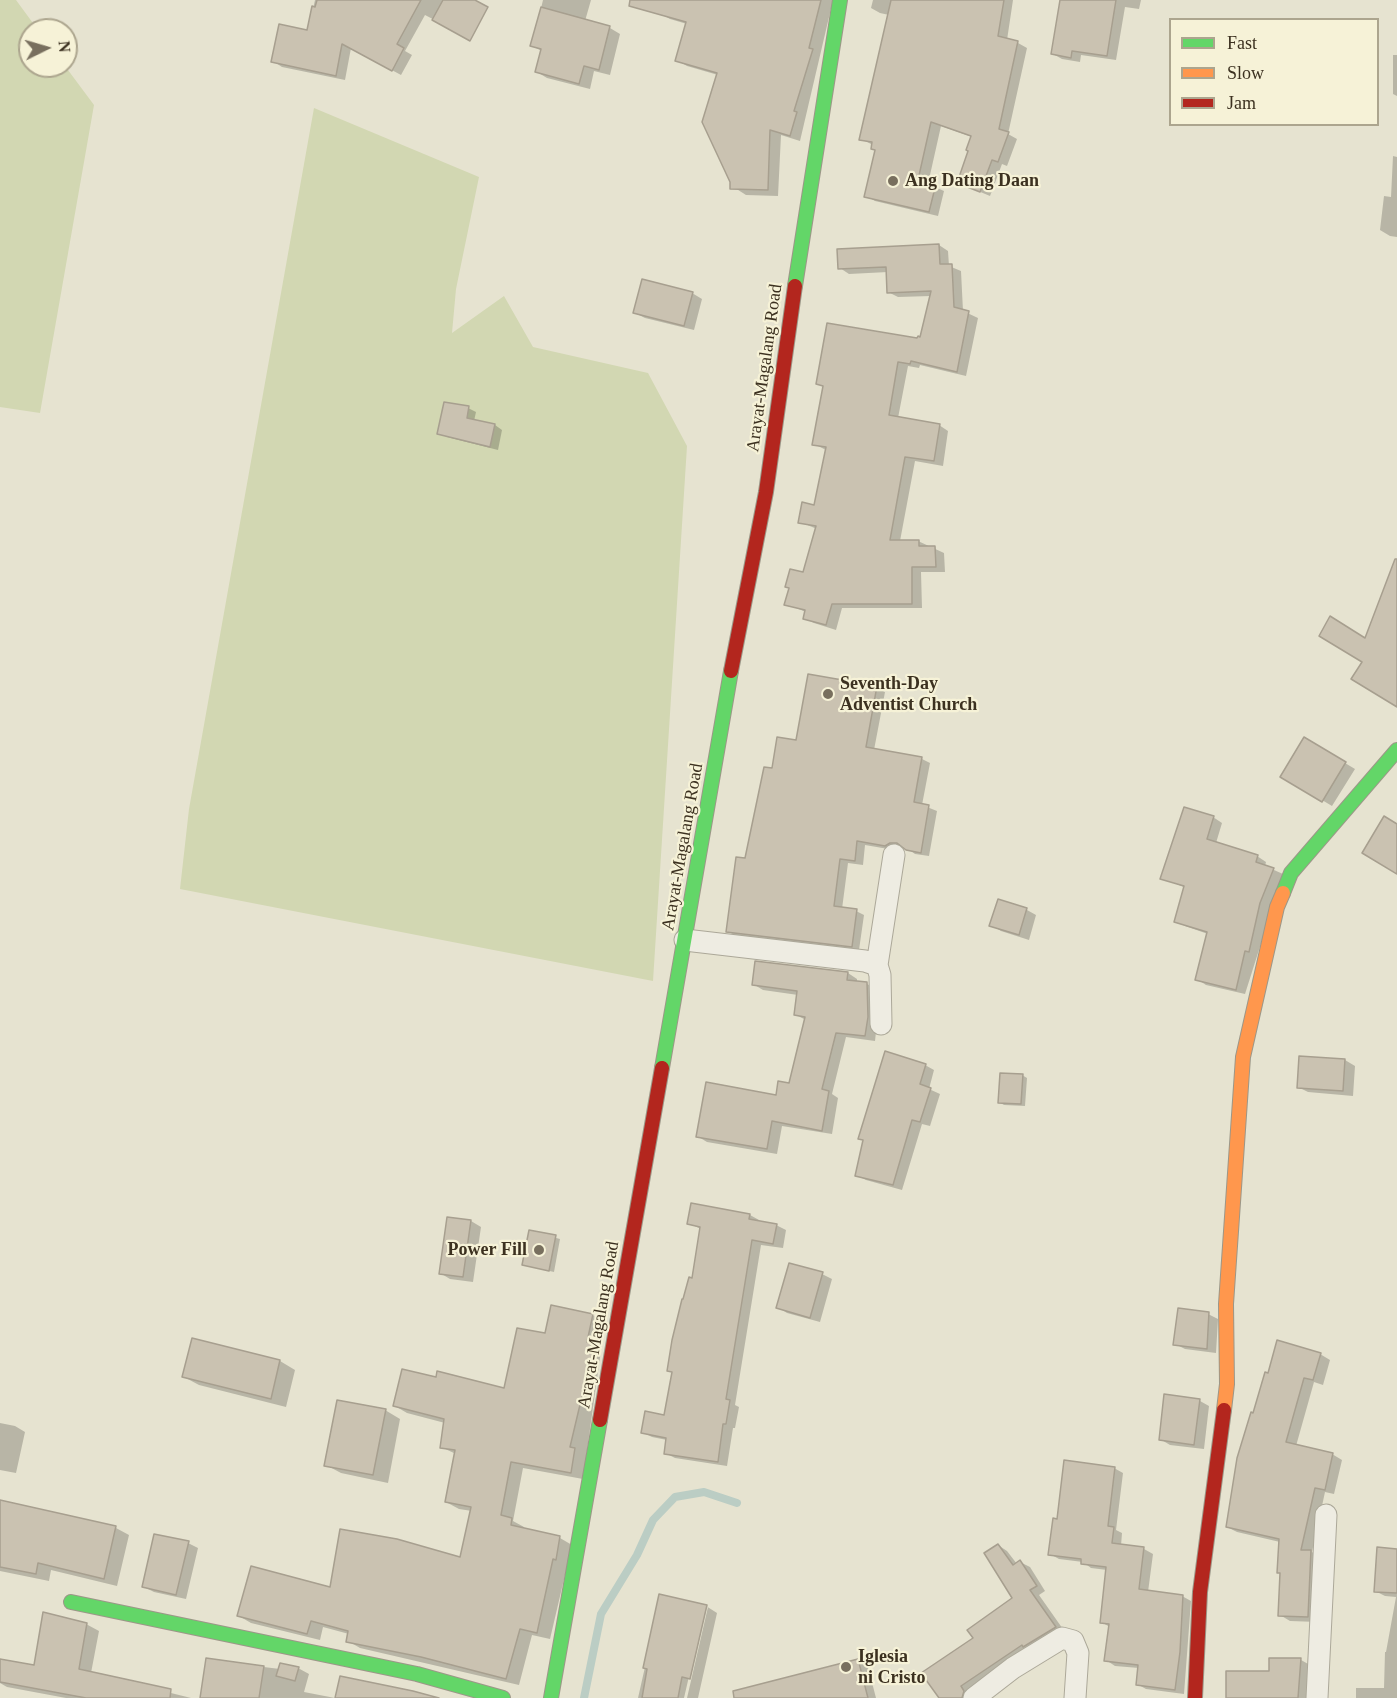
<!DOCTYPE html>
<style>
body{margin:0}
#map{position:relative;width:1397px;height:1698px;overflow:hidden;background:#e6e3d0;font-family:"Times New Roman",serif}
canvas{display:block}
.legend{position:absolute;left:1169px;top:18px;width:210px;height:108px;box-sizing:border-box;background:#f6f2d7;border:2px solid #aca58e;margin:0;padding:8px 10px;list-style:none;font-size:18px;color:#3c3120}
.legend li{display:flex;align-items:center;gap:12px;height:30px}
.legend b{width:30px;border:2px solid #aca58e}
.north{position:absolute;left:18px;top:18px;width:60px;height:60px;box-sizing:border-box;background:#f6f2d7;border:2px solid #aca58e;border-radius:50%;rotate:85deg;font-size:16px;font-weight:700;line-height:24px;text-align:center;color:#3c3120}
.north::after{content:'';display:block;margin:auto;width:21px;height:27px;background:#786f5e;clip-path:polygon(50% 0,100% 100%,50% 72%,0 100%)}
</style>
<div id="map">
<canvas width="1397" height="1698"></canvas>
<ul class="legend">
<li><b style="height:8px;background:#63d668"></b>Fast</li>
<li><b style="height:8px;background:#ff974d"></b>Slow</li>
<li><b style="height:8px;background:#b3261e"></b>Jam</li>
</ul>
<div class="north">N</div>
</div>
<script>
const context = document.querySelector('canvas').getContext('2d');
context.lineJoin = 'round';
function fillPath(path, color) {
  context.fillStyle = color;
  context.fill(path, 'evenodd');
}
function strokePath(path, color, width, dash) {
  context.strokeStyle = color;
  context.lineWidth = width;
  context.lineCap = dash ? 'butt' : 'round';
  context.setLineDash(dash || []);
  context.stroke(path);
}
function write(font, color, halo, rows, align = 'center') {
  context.font = font + ' "Times New Roman",serif';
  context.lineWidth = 4.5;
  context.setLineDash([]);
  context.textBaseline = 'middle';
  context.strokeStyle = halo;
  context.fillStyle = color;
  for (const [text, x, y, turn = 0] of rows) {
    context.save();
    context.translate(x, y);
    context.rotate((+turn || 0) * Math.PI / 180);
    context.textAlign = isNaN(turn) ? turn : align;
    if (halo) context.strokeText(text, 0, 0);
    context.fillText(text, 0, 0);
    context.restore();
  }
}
const green = new Path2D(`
 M0,0H16L38,30H30V66H65L94,105L40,413L0,407Z
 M314,108L479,177L456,289L452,333L504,296L533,347L648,373L687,446L653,981L180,889L189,809Z`);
const shadow = new Path2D(`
 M315,0H455L448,27L425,15L405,51L412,55L401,75L351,48L345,80L282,67L273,61L308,32Z
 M543,0H591L585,21L610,28L620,34L610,75L594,71L590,89L547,78L537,72L542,51L532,46Z
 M657,0H833L800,141L781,135L778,196L746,195L735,188L718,75L687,66L677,60L687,24L670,19L659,13Z
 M873,0H1013L1007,40L1018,43L1027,48L1008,134L1017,139L1007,166L1002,164L990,196L959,183L972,137L941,126L928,184L944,191L938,216L875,201L866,196L876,150L873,145L861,139L889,15L880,13L871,8Z
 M1061,0H1141L1139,9L1125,7L1116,60L1081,55L1080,62L1062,59L1053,54Z
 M1393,55H1397V96L1393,94Z
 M1393,156L1397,157V237L1390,236L1380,230L1384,196L1391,197Z
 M939,245L948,251L949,266L961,271L963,311L978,318L966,376L920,365L919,368L908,366L898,418L939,425L948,431L943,466L915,461L900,541H918L944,553L945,572H921L922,608H842L836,630L814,623L804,618L806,612L786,604L790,589L786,587L804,574L817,529L800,522L816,506L826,450L814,444L824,387L818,384L922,339L931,296L898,297L888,292V272L849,274L840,268Z
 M692,293L702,299L694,330L645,318L635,313Z
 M468,408L476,412L474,421L495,425L502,430L498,450L447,437L439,433Z
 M877,688L885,692L874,750L922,759L930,763L922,805L937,811L929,856L915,854L904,846L894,850L865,845L863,865L848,863L842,909L856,911L864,915L859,950L736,936L727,931L746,860L773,770L797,742Z
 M1305,739L1355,769L1332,806L1282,776Z
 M1213,817L1222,823L1216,843L1257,856L1266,862L1265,866L1283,874L1245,994L1206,985L1197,979L1208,934L1185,926L1176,921L1186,888L1162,878Z
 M999,901L1027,910L1036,915L1029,940L1001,931L991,925Z
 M848,973L857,979V982L867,984L877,989V1023L875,1041L846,1037L832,1094L838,1098L832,1134L782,1126L777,1154L707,1142L697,1136L777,1097L790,1085L806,1020L796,1015L798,995L763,990L753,984Z
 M1300,1057L1345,1060L1355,1066L1353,1096L1308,1092L1298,1087Z
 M925,1065L934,1070L929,1089L940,1094L930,1126L922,1124L902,1190L866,1180L856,1175Z
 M1022,1075L1027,1078L1025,1106L1004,1105L999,1102Z
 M692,1204L750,1215L759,1220V1222L776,1225L786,1230L783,1248L761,1245L735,1405L739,1407L735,1428H733L727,1466L675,1458L665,1453L667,1440L652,1437L642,1432L665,1416L701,1229L688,1223Z
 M448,1218L471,1221L481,1227L473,1282L450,1279L440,1273Z
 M530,1231L560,1239L554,1272L523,1265Z
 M822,1274L832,1279L820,1322L787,1313L778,1307Z
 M1208,1314L1218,1319L1216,1353L1185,1349L1175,1344Z
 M592,1315L605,1322L583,1479L523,1468L513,1521L524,1527V1529L560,1538L572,1545L550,1639L532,1635L519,1685L360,1648L348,1641L349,1634L323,1627L320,1640L251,1623L239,1616L331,1589L461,1558L472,1511L459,1509L446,1502L456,1454L441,1447L445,1423L407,1413L395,1406L437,1379L505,1390L546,1335Z
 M193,1340L280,1361L295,1370L286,1407L199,1385L184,1377Z
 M1320,1354L1330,1360L1323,1385L1314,1382L1296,1446L1332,1454L1342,1460L1334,1494L1325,1492L1312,1552L1321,1558L1318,1622L1290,1621L1280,1615L1282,1575L1278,1572L1280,1542L1237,1532L1227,1527L1254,1414Z
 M1200,1401L1209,1406L1204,1449L1170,1445L1160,1439Z
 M385,1410L400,1419L388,1483L341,1473L326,1465Z
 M0,1423L15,1426L25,1432L16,1473L0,1470Z
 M1114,1468L1123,1473L1116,1530L1122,1533L1121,1546L1144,1549L1153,1554L1148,1592L1182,1596L1191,1601L1184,1694L1146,1689L1137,1684L1139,1668L1115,1666L1106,1660L1110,1627L1101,1622L1107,1570L1091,1568L1083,1562L1059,1559L1050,1554L1058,1521Z
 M0,1502L116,1528L129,1535L117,1586L51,1570L49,1581L0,1571Z
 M188,1543L198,1548L186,1599L154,1592L144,1587Z
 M998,1545L1007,1551L1017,1564L1020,1562L1030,1567L1045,1591L1039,1595L1065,1632L972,1698H941L975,1638L1015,1598Z
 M1397,1550V1698H1356V1688H1384L1385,1652H1386L1396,1597L1385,1596L1375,1591Z
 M661,1596L706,1606L717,1613L698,1698H687L708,1607H705L684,1698H638Z
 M86,1624L99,1631L91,1673L191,1698H66L7,1687L0,1683V1661L35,1667Z
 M207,1660L280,1669L298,1668L309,1674L304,1692L335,1698H202Z
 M1301,1660L1310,1665L1308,1698H1227L1270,1672Z
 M857,1661L868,1667L876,1698H769Z`);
const stream = new Path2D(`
 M584,1698L601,1614L637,1555L653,1520L675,1497L704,1492L737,1503`);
const building = new Path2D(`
 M317,0H421L397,44L404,48L392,71L342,44L336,76L271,62L279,24L307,30L312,6L315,7Z
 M443,0H475L488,7L470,41L432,20Z
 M630,0H821L809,48L813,49L794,111L797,112L790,136L770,130L768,190L730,189V182L702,122L717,73L675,61L686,22L629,6Z
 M891,0H1004L998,36L1018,41L999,129L1009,132L998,162L992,160L980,192L957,183L968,151L966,150L971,136L931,122L918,180L936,184L929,212L864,197L875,150L871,149L872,142L859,140Z
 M1060,0H1116L1107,56L1072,51L1071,58L1051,54Z
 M541,7L610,26L599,70L584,66L579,84L535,72L541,49L530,46Z
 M939,244L940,264H952L954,307L969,311L957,372L911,361L910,364L898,362L889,415L940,424L934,461L905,457L890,540H919V546H935L936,567H912V604H832L826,625L803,619L805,610L784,605L789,588L785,587L790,569L803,572L816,526L798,523L802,502L814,505L826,447L812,445L823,386L816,384L827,323L917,338L918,336L920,337L931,291L887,293L886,267L838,269L837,249Z
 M642,279L693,292L684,326L633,313Z
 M444,402L469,406L467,418L495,424L490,447L437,434Z
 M1395,559H1397V707L1351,679L1362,662L1319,636L1330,616L1365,638Z
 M808,674L877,686L866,747L922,757L914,802L929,805L921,853L906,850L897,843H890L885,846L857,841L855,861L840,859L834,906L857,909L852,947L726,932L736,857L745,858L764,767L772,768L777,737L796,740Z
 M1304,737L1346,762L1322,802L1280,777Z
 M1184,807L1214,816L1207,839L1258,855L1256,862L1274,868L1260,903L1249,952L1245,951L1236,990L1195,980L1207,932L1174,922L1184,886L1160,879Z
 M1384,816L1397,824V874L1362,853Z
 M998,899L1027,908L1019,935L989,926Z
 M755,961L848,972L847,980L867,982L868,1017L865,1036L836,1033L822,1089L829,1091L822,1131L772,1121L767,1149L696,1137L706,1082L776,1095L778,1081L789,1083L805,1017L794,1015L797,991L752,985Z
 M885,1051L926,1064L920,1084L931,1088L920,1122L912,1120L893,1185L855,1176L863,1140L858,1139Z
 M1299,1056L1345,1059L1343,1091L1297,1088Z
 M1000,1073L1023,1074L1021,1104L998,1103Z
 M691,1203L750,1214L749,1219L777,1224L773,1244L752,1240L726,1399L730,1400L726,1424H723L718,1462L664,1454L666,1438L641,1433L645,1411L664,1415L672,1372L667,1371L672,1340L682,1299H683L689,1277L692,1278L700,1227L687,1224Z
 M447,1217L471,1220L463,1277L439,1274Z
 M529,1230L556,1235L549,1271L522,1265Z
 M789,1263L823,1272L810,1318L776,1308Z
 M551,1305L593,1314L587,1342L594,1343L586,1393L583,1392L570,1447L575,1448L571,1473L511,1462L501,1515L512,1518L511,1525L560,1536L556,1560L553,1559L537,1633L520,1629L506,1679L421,1657L346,1642L348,1631L311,1621L307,1634L237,1616L251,1566L330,1587L340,1529L397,1539L460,1557L471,1507L445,1502L455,1450L440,1448L444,1419L393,1406L402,1369L436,1377L437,1371L504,1388L517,1328L545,1333Z
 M1178,1308L1209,1312L1207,1349L1173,1345Z
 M192,1338L280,1360L271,1399L182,1377Z
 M1277,1340L1321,1353L1313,1380L1304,1378L1286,1442L1333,1453L1325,1490L1315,1488L1301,1550H1311L1308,1617L1278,1616L1280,1573H1277L1279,1539L1226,1527L1237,1458L1251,1412L1253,1413L1265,1372L1268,1373Z
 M1164,1394L1200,1399L1194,1445L1159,1440Z
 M337,1400L386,1409L373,1475L324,1466Z
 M1064,1460L1115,1467L1108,1526L1114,1527L1112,1543L1144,1547L1139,1589L1183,1595L1180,1652L1175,1690L1136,1685L1138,1665L1104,1661L1109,1624L1100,1623L1106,1567L1081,1564V1559L1048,1555L1053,1518L1057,1519Z
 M0,1500L116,1526L104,1579L38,1563L36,1574L0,1567Z
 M154,1534L189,1541L176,1595L142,1587Z
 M998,1544L1013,1565L1020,1560L1037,1586L1030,1590L1056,1627L1023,1647L1022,1645L961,1686L964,1691L962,1698H939L921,1673L973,1638L967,1630L1012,1598L984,1553Z
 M1377,1547L1397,1549V1593L1374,1592Z
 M659,1594L707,1605L690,1679L682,1677L678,1698H642L647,1669L643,1668Z
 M43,1612L87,1623L79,1669L171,1689L170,1698H86L0,1682V1659L34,1665Z
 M206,1658L264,1666L259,1698H200Z
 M1269,1658H1301L1298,1698H1226V1671H1269Z
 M858,1659L868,1698H734L733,1691Z
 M280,1663L299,1667L295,1681L276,1676Z
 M340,1676L413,1691L439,1698H335Z`);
const street = new Path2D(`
 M685,940L865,961L877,965L880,975L881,1024
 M877,965L894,855
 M974,1698L1013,1668L1062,1638L1073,1641L1078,1653L1075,1698
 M1317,1698L1326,1515`);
const fast = new Path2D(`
 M795,286L840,0
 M1283,893L1291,873L1397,750
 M662,1068L731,671
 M71,1602L417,1674L503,1698
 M551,1698L600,1420`);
const slow = new Path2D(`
 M1224,1410L1227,1384L1226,1304L1243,1057L1277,907L1283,893`);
const jam = new Path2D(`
 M731,671L766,492L795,286
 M600,1420L662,1068
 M1195,1698L1200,1592L1224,1410`);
const markers = [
 [893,181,6,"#786f5e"],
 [828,694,6,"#786f5e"],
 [539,1250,6,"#786f5e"],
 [846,1667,6,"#786f5e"]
];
const poiNames = [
 ["Ang Dating Daan",905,181],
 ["Seventh-Day",840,684],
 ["Adventist Church",840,705],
 ["Power Fill",527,1250,"right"],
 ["Iglesia",858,1657],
 ["ni Cristo",858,1678]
];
const streetNames = [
 ["Arayat-Magalang Road",765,368,-82],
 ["Arayat-Magalang Road",683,847,-80],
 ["Arayat-Magalang Road",599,1325,-80]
];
fillPath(green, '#d2d7b2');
fillPath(shadow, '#0003');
strokePath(stream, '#bbcdc4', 8);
fillPath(building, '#cac2b1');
strokePath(building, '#a79f8f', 1.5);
strokePath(street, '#aca899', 23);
strokePath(fast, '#9c9788', 16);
strokePath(slow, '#9c9788', 16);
strokePath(jam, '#9c9788', 16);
strokePath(street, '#eeece2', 21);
strokePath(fast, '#63d668', 14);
strokePath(slow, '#ff974d', 14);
strokePath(jam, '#b3261e', 14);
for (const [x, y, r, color] of markers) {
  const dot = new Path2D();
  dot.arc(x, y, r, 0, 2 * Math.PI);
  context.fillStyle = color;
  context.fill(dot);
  strokePath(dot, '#f6f2d7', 2);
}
write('bold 18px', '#3c3120', '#f6f2d7', poiNames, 'left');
write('18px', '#3c3120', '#f6f2d7', streetNames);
</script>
